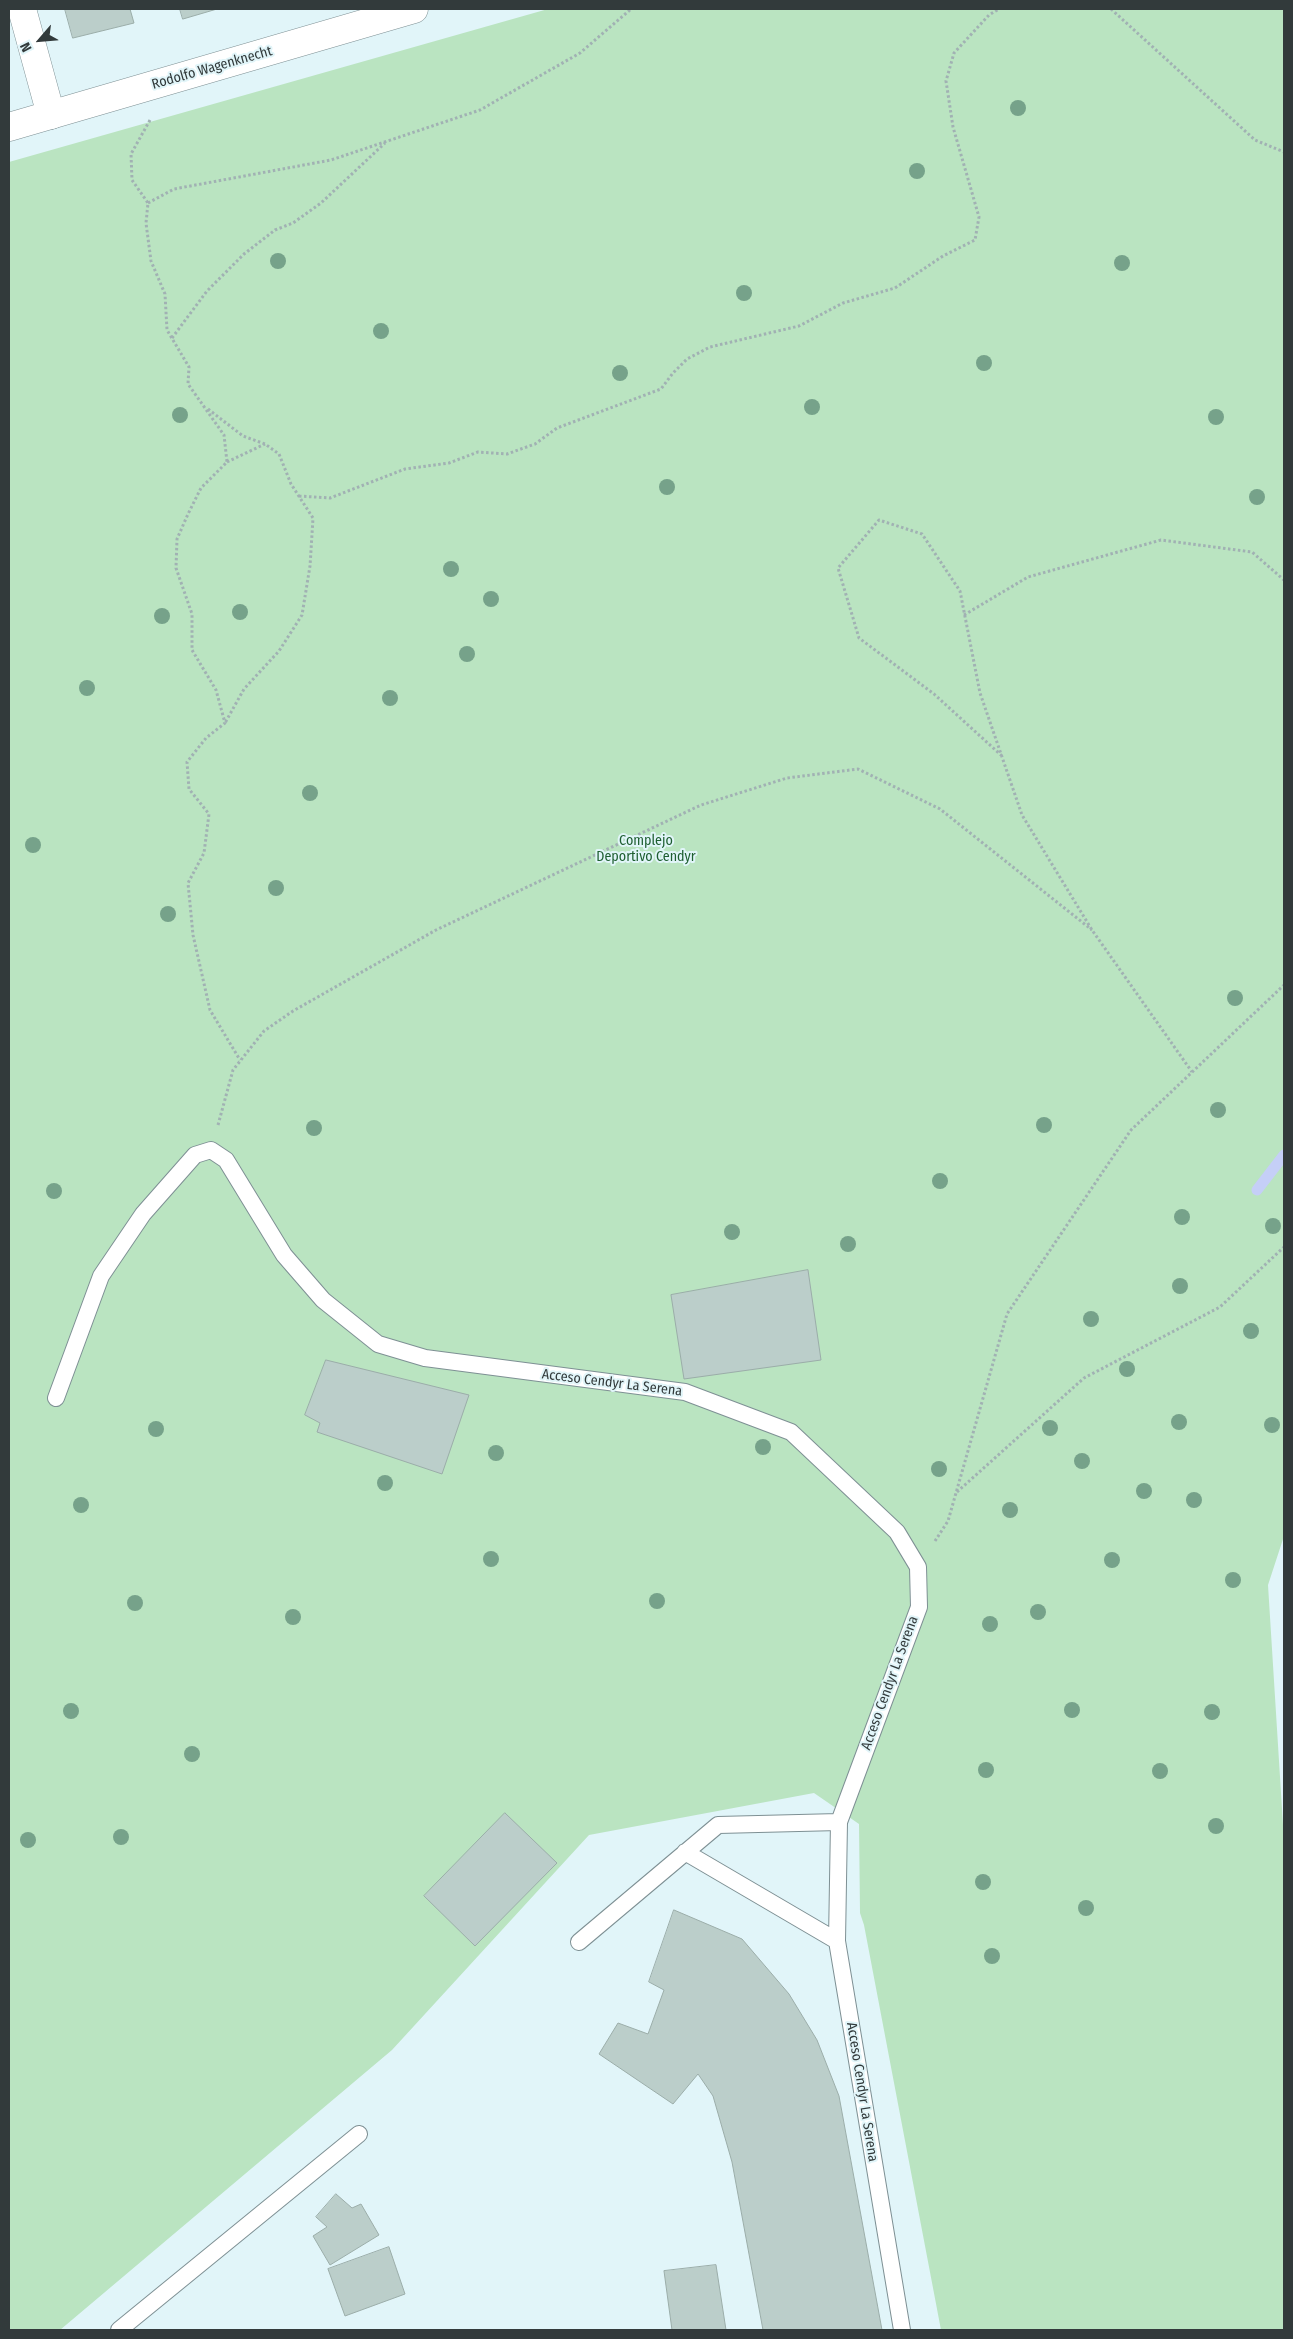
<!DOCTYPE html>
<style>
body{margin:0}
#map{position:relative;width:1293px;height:2339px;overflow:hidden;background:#e1f5f9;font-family:"Fira Sans Condensed",sans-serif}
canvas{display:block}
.frame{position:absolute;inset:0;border:10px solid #323a3b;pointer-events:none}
.north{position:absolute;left:15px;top:15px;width:50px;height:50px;-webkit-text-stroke:4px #e1f5f9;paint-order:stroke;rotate:243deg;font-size:14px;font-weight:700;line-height:20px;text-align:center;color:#323a3b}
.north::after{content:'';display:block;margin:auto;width:18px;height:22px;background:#323a3b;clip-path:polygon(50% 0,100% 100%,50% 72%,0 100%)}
</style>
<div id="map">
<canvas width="1293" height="2339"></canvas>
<div class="frame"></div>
<div class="north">N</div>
</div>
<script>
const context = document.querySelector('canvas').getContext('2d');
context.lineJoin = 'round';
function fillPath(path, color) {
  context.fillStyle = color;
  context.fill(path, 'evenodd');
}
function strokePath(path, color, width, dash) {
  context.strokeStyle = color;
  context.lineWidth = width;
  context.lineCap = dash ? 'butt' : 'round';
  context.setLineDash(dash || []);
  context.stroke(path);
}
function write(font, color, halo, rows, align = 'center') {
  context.font = font + ' "Fira Sans Condensed",sans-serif';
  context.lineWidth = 4;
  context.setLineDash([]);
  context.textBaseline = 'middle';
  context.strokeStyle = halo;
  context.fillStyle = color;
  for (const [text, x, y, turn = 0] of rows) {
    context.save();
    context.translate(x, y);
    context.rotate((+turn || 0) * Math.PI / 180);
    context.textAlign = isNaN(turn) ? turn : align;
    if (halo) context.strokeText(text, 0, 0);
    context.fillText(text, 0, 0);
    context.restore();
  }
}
const green = new Path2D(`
 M548,9H1284V1536L1268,1585L1284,1841V2330H941L864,1925L860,1913L859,1824L814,1793L589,1835L392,2050L60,2330H9V162Z`);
const stream = new Path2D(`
 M1257,1190L1284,1155`);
const building = new Path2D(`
 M65,9H130L134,23L73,38Z
 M180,9H217L183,19Z
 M808,1270L821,1360L684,1379L671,1295Z
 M326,1360L469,1395L442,1474L317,1432L320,1423L305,1415Z
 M505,1813L557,1863L475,1946L424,1896Z
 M674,1910L742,1939L789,1994L817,2040L839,2096L882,2330H763L732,2162L713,2096L698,2074L673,2104L599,2054L618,2023L648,2034L664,1990L649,1982Z
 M336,2194L352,2208L361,2204L379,2235L330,2265L313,2236L327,2227L316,2217Z
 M389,2247L405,2294L345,2316L328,2269Z
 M716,2265L726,2330H672L664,2271Z`);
const path = new Path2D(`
 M1111,9L1255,140L1284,152
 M150,120L131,154L132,180L148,203L146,223L151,261L165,294L167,330L189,367L188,384L224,435L227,462L201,488L188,514L177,539L176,568L192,614V650L216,690L225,723L206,738L187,762L189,789L209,814L204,853L188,883L193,935L210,1010L240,1060
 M148,203L174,189L331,160L480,110L580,53L631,9
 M172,338L207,291L244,254L275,230L293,223L321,203L385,143
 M208,409L243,436L265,444L279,454L291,484L313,518L310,566L302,615L279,651L244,689L225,723
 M227,462L265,444
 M299,496L330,498L405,469L449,463L478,452L507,454L535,444L557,428L661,389L673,373L687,359L710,347L799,326L843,303L895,288L943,256L975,240L979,217L953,127L946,81L954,53L989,15L999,9
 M964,615L1028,577L1161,540L1252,552L1284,580
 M1002,756L934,694L859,638L838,568L879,520L922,534L960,591L980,693L1022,815L1092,930L1192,1072
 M218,1125L233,1070L264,1031L293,1011L436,930L701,805L787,778L858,769L940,809L1092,930
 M957,1492L1084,1378L1220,1307L1284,1247
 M935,1541L948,1521L1007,1314L1131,1130L1284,985`);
const service = new Path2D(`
 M56,1398L101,1276L143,1214L195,1155L211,1150L226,1160L284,1255L323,1300L378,1344L425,1358L685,1392L791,1432L897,1532L918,1567L919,1607L839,1822L837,1941L902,2330
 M685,1852L837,1941
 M579,1942L718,1825L839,1822
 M119,2330L359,2134`);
const minor = new Path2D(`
 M22,9L51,115`);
const tertiary = new Path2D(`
 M9,127L414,9`);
const trees = [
 [1018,108],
 [917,171],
 [278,261],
 [1122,263],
 [744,293],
 [381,331],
 [984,363],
 [620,373],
 [812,407],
 [180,415],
 [1216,417],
 [667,487],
 [1257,497],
 [451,569],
 [491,599],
 [240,612],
 [162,616],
 [467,654],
 [87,688],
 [390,698],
 [310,793],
 [33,845],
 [276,888],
 [168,914],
 [1235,998],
 [1218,1110],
 [1044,1125],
 [314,1128],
 [940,1181],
 [54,1191],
 [1182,1217],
 [1273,1226],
 [732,1232],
 [848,1244],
 [1180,1286],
 [1091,1319],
 [1251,1331],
 [1127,1369],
 [1179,1422],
 [1272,1425],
 [1050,1428],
 [156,1429],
 [763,1447],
 [496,1453],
 [1082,1461],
 [939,1469],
 [385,1483],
 [1144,1491],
 [1194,1500],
 [81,1505],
 [1010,1510],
 [491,1559],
 [1112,1560],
 [1233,1580],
 [657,1601],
 [135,1603],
 [1038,1612],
 [293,1617],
 [990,1624],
 [1072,1710],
 [71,1711],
 [1212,1712],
 [192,1754],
 [986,1770],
 [1160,1771],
 [1216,1826],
 [121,1837],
 [28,1840],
 [983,1882],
 [1086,1908],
 [992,1956]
];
const streetNames = [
 ["Rodolfo Wagenknecht",212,68,-16],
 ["Acceso Cendyr La Serena",612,1383,7],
 ["Acceso Cendyr La Serena",890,1683,-70],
 ["Acceso Cendyr La Serena",862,2092,81]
];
const parkNames = [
 ["Complejo",646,841],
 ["Deportivo Cendyr",646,857]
];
fillPath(green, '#bae4c1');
strokePath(stream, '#c5cff7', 11);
fillPath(building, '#bbceca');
strokePath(building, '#9bada9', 1);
strokePath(service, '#7e9094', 18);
strokePath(minor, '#7e9094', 29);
strokePath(tertiary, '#7e9094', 29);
strokePath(path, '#a1b1b3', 3, [2.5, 2.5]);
strokePath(service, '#fff', 16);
strokePath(minor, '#fff', 28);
strokePath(tertiary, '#fff', 28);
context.fillStyle = '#76a28a';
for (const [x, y] of trees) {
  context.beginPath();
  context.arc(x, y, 8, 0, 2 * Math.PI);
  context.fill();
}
write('14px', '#323a3b', '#e1f5f9', streetNames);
write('14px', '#1e5e30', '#e1f5f9', parkNames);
</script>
